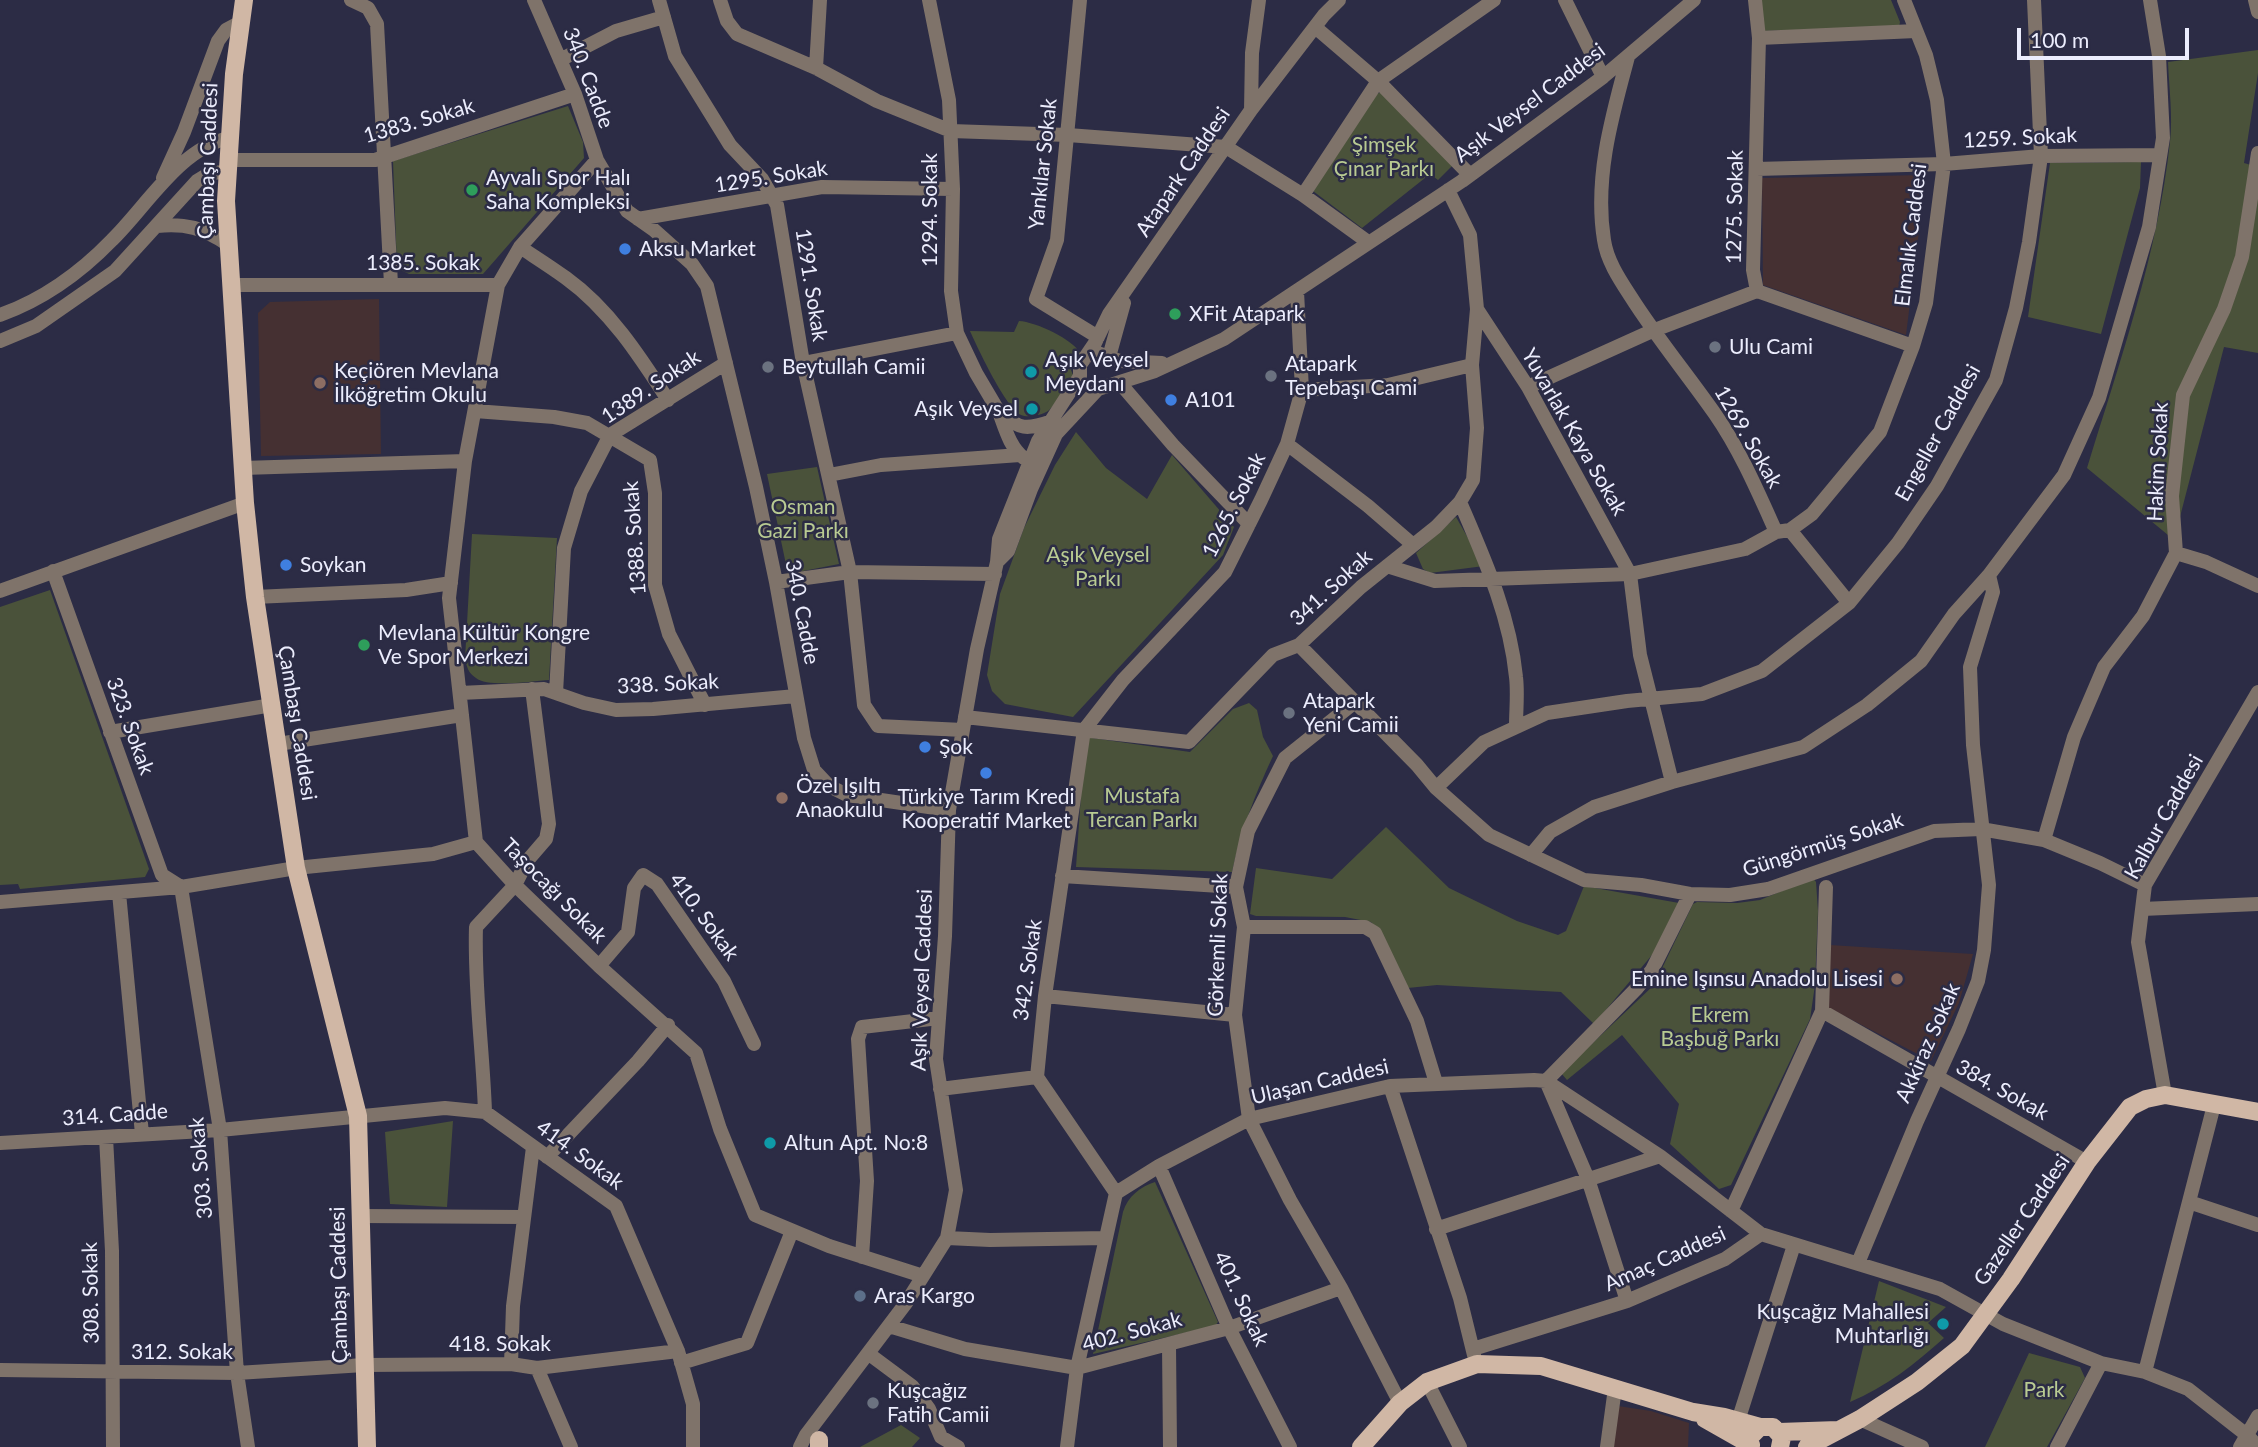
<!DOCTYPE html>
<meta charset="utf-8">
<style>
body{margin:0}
#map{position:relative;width:2258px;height:1447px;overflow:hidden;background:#2c2c45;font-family:Lato,sans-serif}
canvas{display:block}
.scale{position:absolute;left:2017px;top:28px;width:172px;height:32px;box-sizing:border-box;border:4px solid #ecedfd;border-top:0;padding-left:9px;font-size:21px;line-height:24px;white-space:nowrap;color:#ecedfd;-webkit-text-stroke:5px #2c2c45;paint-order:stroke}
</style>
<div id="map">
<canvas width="2258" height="1447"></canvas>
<div class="scale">100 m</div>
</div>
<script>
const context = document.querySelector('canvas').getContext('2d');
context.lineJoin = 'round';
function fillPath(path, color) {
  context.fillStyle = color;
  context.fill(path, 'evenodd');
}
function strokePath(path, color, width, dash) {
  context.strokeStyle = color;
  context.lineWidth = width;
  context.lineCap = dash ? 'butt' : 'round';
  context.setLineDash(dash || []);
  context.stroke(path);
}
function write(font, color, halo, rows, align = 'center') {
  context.font = font + ' Lato,sans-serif';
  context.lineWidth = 5;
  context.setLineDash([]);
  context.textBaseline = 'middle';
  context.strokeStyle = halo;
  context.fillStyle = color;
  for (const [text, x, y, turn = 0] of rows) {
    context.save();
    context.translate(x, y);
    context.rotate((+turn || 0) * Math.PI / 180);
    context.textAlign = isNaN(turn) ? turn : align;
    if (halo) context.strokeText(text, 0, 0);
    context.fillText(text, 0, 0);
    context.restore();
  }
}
const education = new Path2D(`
 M1926,175L1906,335L1763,285L1762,178Z
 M379,299L381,454L261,456L258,313L270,302Z
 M1830,945L1973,954L1959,1003L1931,1061L1827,1007Z
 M1618,1406L1651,1411L1689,1423L1688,1447H1611Z`);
const green = new Path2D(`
 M1759,0H1891L1900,22L1899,27L1763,31Z
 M2258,50V73L2244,163L2258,167V353L2224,347L2174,540L2087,468C2120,361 2158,253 2170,142C2173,116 2169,88 2168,62Z
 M1382,92L1453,165L1438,180L1430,174L1362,228L1313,191L1376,94Z
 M568,106L583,142L584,158L483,274H409L397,268L393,161Z
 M2141,162L2140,188L2101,334L2028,317L2050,163Z
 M1019,321C1036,322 1073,339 1081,354L1071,370L1073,375C1067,384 1056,405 1048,411C1042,415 1028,418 1021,415C1007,410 977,347 970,331L1014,332Z
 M1076,432L1106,468L1147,499L1172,455L1234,527L1223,555L1073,717L1005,704L992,691L987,675L1000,594L1024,528L1055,465Z
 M817,467L839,564L788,574L767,474Z
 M1456,517L1484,566L1430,573L1423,569L1416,553Z
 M472,534L557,538L549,680C533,681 488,688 476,678C468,673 467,667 465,659Z
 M50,590L149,869L145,877L20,889L18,884L0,885V607Z
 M1249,703L1257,710L1263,737L1273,756C1255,794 1241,831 1232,872L1076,867L1085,737L1190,752L1233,709Z
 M1386,827L1449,888L1517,921L1558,935L1566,931L1584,886L1679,903L1657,949L1594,1024L1561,992L1437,985L1408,988L1383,937L1371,922L1345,917L1256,916L1250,914L1256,868L1332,879Z
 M1813,878L1816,882L1818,911L1815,985L1810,1019L1731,1185L1719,1189L1670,1144L1679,1104L1622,1035L1567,1080L1561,1073L1654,985L1693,904L1697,902L1737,903L1760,900Z
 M453,1121L447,1207L390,1204L385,1132Z
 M1155,1182L1218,1322L1215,1326L1093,1354L1123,1212C1128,1196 1140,1187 1155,1182Z
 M1879,1281L1946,1307L1928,1323L1944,1338C1915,1364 1886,1387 1850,1402Z
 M2029,1353L2080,1367L2085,1378L2047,1447H1985Z
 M901,1425L920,1438L912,1447H860Z`);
const minor = new Path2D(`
 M351,0L368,8L377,24L391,284
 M534,0L575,94L597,160L627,211L654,230L692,264L707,286L756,487L776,582L804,738L814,770L829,786L847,795L949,810
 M659,0L675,56L730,145L762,179L777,205L803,363L850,572L864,705L878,726L963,730
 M720,0L727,21L737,34L816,68L877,101L951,131L1068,135L1226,147L1303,195L1368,242
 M929,0L949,100L953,189L951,291L957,333L976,373L999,412
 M1080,0L1057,240L1036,299L1098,337
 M1565,0L1603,77
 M1755,0L1759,38L1753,270L1757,291L1913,346
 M2255,0L2258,12
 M1315,27L1378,81L1470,175
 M1759,38L1916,31
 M1628,57C1612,116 1594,178 1604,240C1607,261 1620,280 1631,297C1657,338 1687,374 1715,414C1740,450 1758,492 1776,532
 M560,60L616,31L664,17
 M816,68L820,0
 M1251,110L1324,15L1339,0
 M227,160H375L575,94
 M1756,169L1944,164L2041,156L2160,155
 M163,178L184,132L218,41L226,30L241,22
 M1448,190L1470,235L1477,309L1528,387L1630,574L1640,655L1672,782
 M1303,195L1378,81L1494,0
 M638,219L822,187L953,189
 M157,226C185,223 204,228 227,244
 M520,247C535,257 551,267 566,278C609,309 639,355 668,400
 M230,285H498L520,247L597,160
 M498,285L465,461L449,598L476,842L515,885L599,966L696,1053L720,1129L755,1215L829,1246L923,1276
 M0,315C42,300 81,272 112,240C146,207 180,148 229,138
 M0,341L36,326L115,271L197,181L210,173L226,172
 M1087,356L1098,353L1120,361L1162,363
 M1109,357L1124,303
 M803,363L957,333
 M1528,387L1652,331L1757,291
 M1125,389L1173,445L1249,524
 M1302,390L1388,385L1472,365
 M475,411L554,417L587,423L650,460L655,493V585L669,634L705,705
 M1287,444L1368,506L1412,544
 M1024,458C1010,448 1005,428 999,412C1020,430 1026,430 1052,421
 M243,468L465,461
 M829,475L881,465L1020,455
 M1460,502C1484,558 1510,615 1516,677C1518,693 1516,710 1516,726
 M1790,530L1849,603
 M2176,553L2206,562L2258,586
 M997,562L1008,551L1031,489L1056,434L1098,389L1155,371L1224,339L1462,181L1603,77L1694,0
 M1387,566L1435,581L1630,574L1745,549L1776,532L1790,530L1812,514L1880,432L1913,346L1926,303L1944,164L1937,100L1926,55L1904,0
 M53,571L162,875L181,887
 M776,582L850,572L995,574
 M0,591L245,503
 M255,597L406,590L451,583
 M1299,645L1417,765L1436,788L1489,835L1584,880L1641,885L1690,894L1730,895L1768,889L1934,831L1981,829L2044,840L2100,863L2145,885
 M460,693L544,689L584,703L616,710L653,709L796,696
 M556,693L564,548L581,491L610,435L726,363
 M1355,702L1285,758L1248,831L1236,887L1244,927L1235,1015L1249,1119L1290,1200L1341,1288L1400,1403
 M965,717L1189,742L1273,655L1299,645L1361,587L1436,527L1460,502L1473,480L1477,428L1472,365L1477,309
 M110,732L272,705
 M278,744L462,715
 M1436,788L1484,742L1547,713L1627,701L1702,694L1762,671L1849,603L1898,543L1937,486L1996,380L2016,308L2029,242L2041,156L2034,0
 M2044,840L2074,737L2104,667L2143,616L2176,553L2172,496L2183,395L2224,309L2242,257L2258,153
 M1531,855L1550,832L1594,807L1672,782L1803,747L1867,705L1921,661L1954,614L1989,575L2064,475L2099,398L2149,227L2163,138L2159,56L2150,0
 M1062,876L1236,887
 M181,887L220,1130L237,1373L248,1447
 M1826,887L1822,1011L2087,1162
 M119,893L142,1134
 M0,902L181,887L296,868L433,854L476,842
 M2142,909L2258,904
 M1244,927H1365L1375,933L1417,1021L1436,1083
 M599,966L628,932L634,888L643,875L657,884L724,981L754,1044
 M1045,996L1235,1015
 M1390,1086L1460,1298L1474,1355
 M940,1089L1037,1077
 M2165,1095L2138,942L2145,885L2258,692
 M485,1112C483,1051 474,989 476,927L515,885L527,861L546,839L549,824L532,689
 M106,1137L112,1251L113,1447
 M0,1143L220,1130L445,1108L485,1112L616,1206L678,1351L693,1404V1447
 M547,1157L638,1061L668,1025
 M1159,1166L1229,1328L1290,1447
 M1116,1193L1037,1077L1045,996L1084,730L1123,680L1225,572L1261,500L1287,444L1302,390L1297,291
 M2189,1202L2258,1225
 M1731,1211L1822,1011
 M360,1216L524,1217
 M1436,1229L1660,1156
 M947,1238L990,1240L1106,1238
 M862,1257L867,1181L858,1039L862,1027L939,1018
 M1858,1263L1917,1121L1959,1029L1978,981L1984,950L1989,885L1973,745L1970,667L1993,592L1989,575
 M1627,1301L1588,1179L1546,1081L1637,988L1652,970L1690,894
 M889,1326L965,1349L1077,1368L1229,1328L1341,1288
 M1169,1345L1170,1447
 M1473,1349L1627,1301L1725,1259L1761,1234
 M869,1354L912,1386L929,1409L941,1437L958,1447
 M681,1363L747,1343L792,1231
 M511,1364L513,1306L533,1147
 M537,1368L571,1447
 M0,1370L237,1373L364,1365L511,1364L537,1368L678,1351
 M2145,1372L2214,1105
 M1427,1382L1460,1447
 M1860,1419L1922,1447
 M1738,1421L1794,1245
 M800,1447L806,1435L906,1303L947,1238L956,1190L936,1059L945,936L949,810L977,649L997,562L999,539L1038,441L1080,376V365L1095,343L1109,314L1251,110L1252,53L1259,0
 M1067,1447L1077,1368L1116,1193L1159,1166L1249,1119L1390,1086L1534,1080L1546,1081L1660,1156L1761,1234L1940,1289L2003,1324L2101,1363L2145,1372L2188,1389L2248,1436L2258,1447
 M1607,1447L1615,1388
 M2057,1447L2101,1363
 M2240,1447L2258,1416`);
const major = new Path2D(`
 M244,0L234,74L226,201L245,503L255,597L296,868L358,1116L367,1447
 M1705,1419L1751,1445
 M1779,1432L1838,1430
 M1753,1434L1760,1427H1773L1782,1437L1780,1447
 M819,1440V1447
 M1361,1447L1400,1403L1427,1382L1477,1364L1541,1366L1693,1412L1724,1417L1760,1427
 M1807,1447L1860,1419L1917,1382L1962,1346L2011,1279L2087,1162L2130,1107L2146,1099L2165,1095L2258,1112`);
const markers = [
 [472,190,7,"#2e9e5b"],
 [625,249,7,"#3f7fe0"],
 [1175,314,7,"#2e9e5b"],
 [1715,347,7,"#6b7280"],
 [768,367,7,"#6b7280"],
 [1031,372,7,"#0f9aa8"],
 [1271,376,7,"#6b7280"],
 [320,383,7,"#8d6e63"],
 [1171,400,7,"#3f7fe0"],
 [1032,409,7,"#0f9aa8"],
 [286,565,7,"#3f7fe0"],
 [364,645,7,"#2e9e5b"],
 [1289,713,7,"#6b7280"],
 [925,747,7,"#3f7fe0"],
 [986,773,7,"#3f7fe0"],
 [782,798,7,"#8d6e63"],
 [1897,979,7,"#8d6e63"],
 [770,1143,7,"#0f9aa8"],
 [860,1296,7,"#5c6f8a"],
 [1943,1324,7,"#0f9aa8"],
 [873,1403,7,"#6b7280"]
];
const streetNames = [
 ["340. Cadde",588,78,69],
 ["Aşık Veysel Caddesi",1530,103,-37],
 ["1383. Sokak",419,121,-16],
 ["1259. Sokak",2020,138,-3],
 ["Çambaşı Caddesi",208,161,-88],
 ["Yankılar Sokak",1043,164,-84],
 ["Atapark Caddesi",1183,172,-56],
 ["1295. Sokak",771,177,-9],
 ["1275. Sokak",1735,207,-89],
 ["1294. Sokak",930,210,-90],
 ["Elmalık Caddesi",1911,235,-83],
 ["1385. Sokak",423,263],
 ["1291. Sokak",811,285,81],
 ["1389. Sokak",651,387,-34],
 ["Yuvarlak Kaya Sokak",1574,432,60],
 ["Engeller Caddesi",1938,433,-61],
 ["1269. Sokak",1748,437,60],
 ["Hakim Sokak",2158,462,-87],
 ["1265. Sokak",1234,505,-63],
 ["1388. Sokak",635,538,-94],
 ["341. Sokak",1331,588,-42],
 ["340. Cadde",802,612,79],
 ["338. Sokak",668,684,-3],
 ["Çambaşı Caddesi",297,723,81],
 ["323. Sokak",130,726,70],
 ["Kalbur Caddesi",2164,817,-61],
 ["Güngörmüş Sokak",1823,845,-18],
 ["Taşocağı Sokak",554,891,45],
 ["410. Sokak",704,917,54],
 ["Görkemli Sokak",1218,945,-88],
 ["342. Sokak",1028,970,-82],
 ["Aşık Veysel Caddesi",922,980,-88],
 ["Akkiraz Sokak",1928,1043,-66],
 ["Ulaşan Caddesi",1320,1082,-13],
 ["384. Sokak",2002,1090,29],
 ["314. Cadde",115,1115,-4],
 ["414. Sokak",580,1155,36],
 ["303. Sokak",201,1168,-95],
 ["Gazeller Caddesi",2022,1220,-56],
 ["Amaç Caddesi",1665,1259,-24],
 ["Çambaşı Caddesi",339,1285,-91],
 ["308. Sokak",91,1293,-91],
 ["401. Sokak",1241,1299,65],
 ["402. Sokak",1132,1332,-15],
 ["418. Sokak",500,1344],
 ["312. Sokak",182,1352]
];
const parkNames = [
 ["Şimşek",1384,145],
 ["Çınar Parkı",1384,169],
 ["Osman",803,507],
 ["Gazi Parkı",803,531],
 ["Aşık Veysel",1098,555],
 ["Parkı",1098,579],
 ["Mustafa",1142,796],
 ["Tercan Parkı",1142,820],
 ["Ekrem",1720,1015],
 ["Başbuğ Parkı",1720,1039],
 ["Park",2044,1390]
];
const poiNames = [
 ["Ayvalı Spor Halı",486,178],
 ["Saha Kompleksi",486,202],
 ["Aksu Market",639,249],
 ["XFit Atapark",1189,314],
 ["Ulu Cami",1729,347],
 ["Aşık Veysel",1045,360],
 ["Meydanı",1045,384],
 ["Atapark",1285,364],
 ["Tepebaşı Cami",1285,388],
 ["Beytullah Camii",782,367],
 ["Keçiören Mevlana",334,371],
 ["İlköğretim Okulu",334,395],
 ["A101",1185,400],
 ["Aşık Veysel",1018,409,"right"],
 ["Soykan",300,565],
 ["Mevlana Kültür Kongre",378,633],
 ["Ve Spor Merkezi",378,657],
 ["Atapark",1303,701],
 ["Yeni Camii",1303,725],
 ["Şok",939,747],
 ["Özel Işıltı",796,786],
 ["Anaokulu",796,810],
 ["Türkiye Tarım Kredi",986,797,"center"],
 ["Kooperatif Market",986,821,"center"],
 ["Emine Işınsu Anadolu Lisesi",1883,979,"right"],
 ["Altun Apt. No:8",784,1143],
 ["Aras Kargo",874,1296],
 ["Kuşcağız Mahallesi",1929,1312,"right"],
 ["Muhtarlığı",1929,1336,"right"],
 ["Kuşcağız",887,1391],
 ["Fatih Camii",887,1415]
];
fillPath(education, '#453032');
fillPath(green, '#4a523a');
strokePath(minor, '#7f736a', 14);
strokePath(major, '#d0b7a5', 18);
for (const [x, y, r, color] of markers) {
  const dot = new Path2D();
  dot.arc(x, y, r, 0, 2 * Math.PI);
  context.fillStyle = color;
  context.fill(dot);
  strokePath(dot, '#2c2c45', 2.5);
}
write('21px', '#ecedfd', '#2c2c45', streetNames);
write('21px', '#b9cb92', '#2c2c45', parkNames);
write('21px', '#ecedfd', '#2c2c45', poiNames, 'left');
</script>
